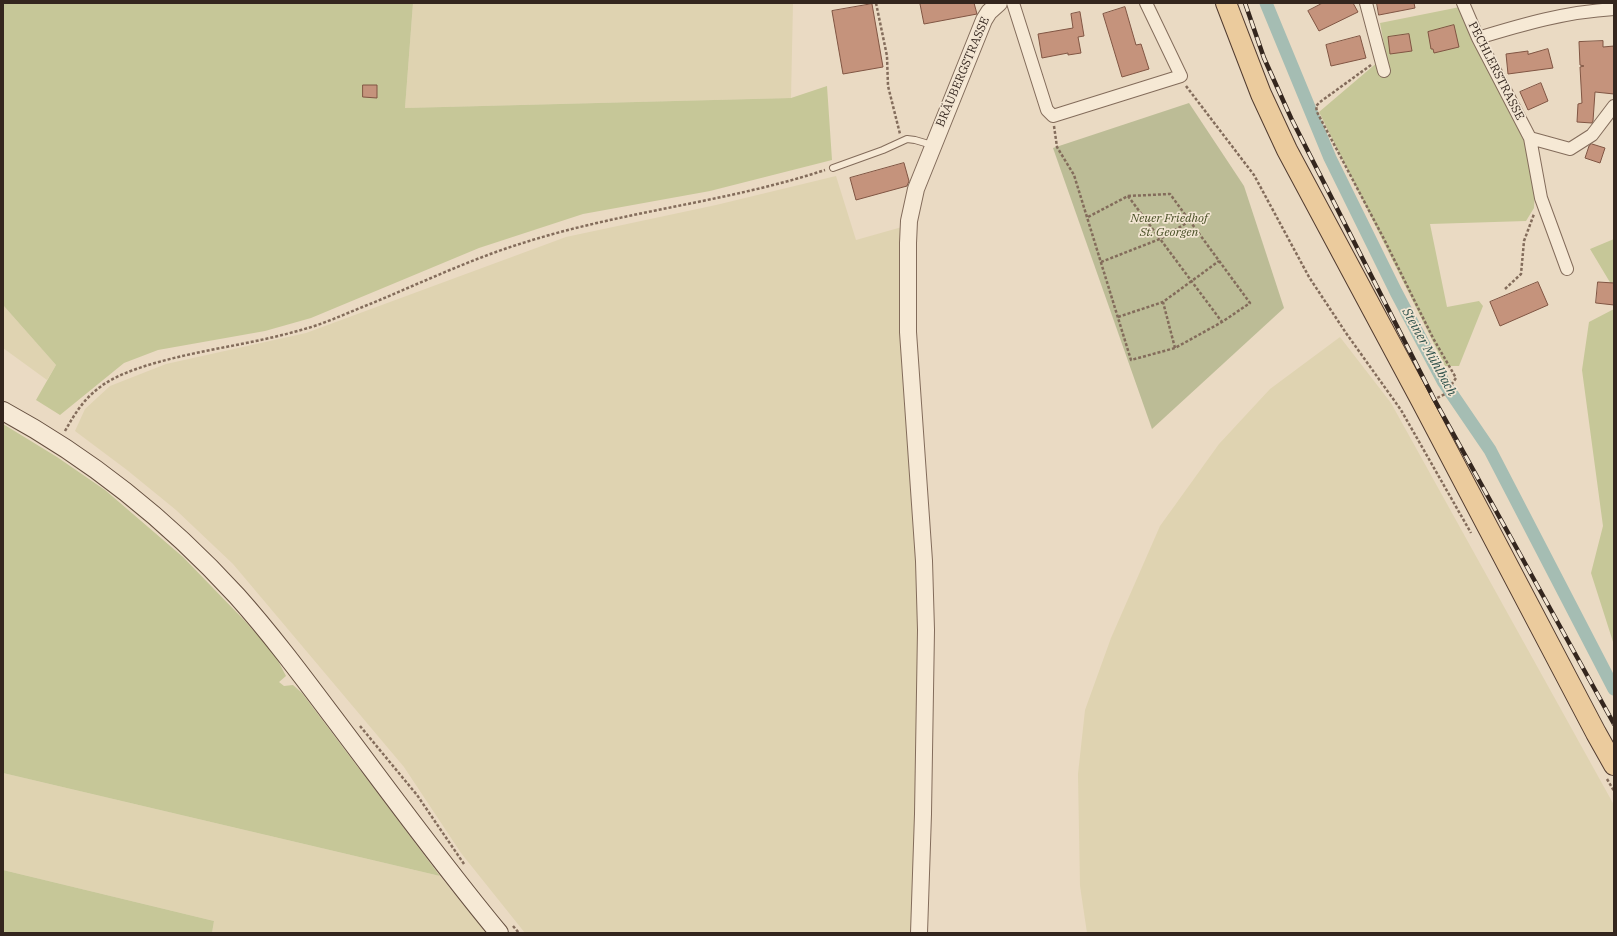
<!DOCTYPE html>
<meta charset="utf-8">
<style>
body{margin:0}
#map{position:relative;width:1617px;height:936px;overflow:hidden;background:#eadac3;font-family:"IBM Plex Serif",serif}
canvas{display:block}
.frame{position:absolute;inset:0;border:4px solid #34261e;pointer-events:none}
</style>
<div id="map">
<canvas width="1617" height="936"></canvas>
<div class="frame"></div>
</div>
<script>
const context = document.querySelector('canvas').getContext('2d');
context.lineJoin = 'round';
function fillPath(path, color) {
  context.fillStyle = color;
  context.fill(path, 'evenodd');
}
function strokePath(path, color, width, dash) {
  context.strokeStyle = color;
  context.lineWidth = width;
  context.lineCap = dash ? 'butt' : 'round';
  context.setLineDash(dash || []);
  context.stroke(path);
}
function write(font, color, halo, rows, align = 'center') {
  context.font = font + ' "IBM Plex Serif",serif';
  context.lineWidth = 3.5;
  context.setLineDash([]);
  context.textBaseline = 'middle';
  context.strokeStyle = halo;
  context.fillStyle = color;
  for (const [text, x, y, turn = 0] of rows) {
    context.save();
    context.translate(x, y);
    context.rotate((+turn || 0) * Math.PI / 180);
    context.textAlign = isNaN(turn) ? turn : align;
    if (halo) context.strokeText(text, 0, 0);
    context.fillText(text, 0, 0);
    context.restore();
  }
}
const farmland = new Path2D(`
 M413,3H793L791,98L405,108Z
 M836,176L856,240L902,227L919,626L912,933H525L461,853L404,767L233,564L176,510L127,470L75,431L85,409L110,386L166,364L306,333L566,237L716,205Z
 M3,305L56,365L47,380L3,348Z
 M1340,337L1391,403L1614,805V933H1087L1080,886L1078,774L1085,710L1111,638L1160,526L1219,444L1270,389Z
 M3,773L440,876L486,933H212L214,921L3,870Z`);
const green = new Path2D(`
 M3,3H413L405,108L791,98L827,86L832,160L710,191L583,214L479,248L311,318L265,331L158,350L124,363L60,415L36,400L56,365L3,305Z
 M1460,7L1526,139L1535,187L1534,208L1526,221L1430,224L1447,307L1479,301L1483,306L1459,366H1445L1319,112L1386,55L1380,23Z
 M1614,239V289L1590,249Z
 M1614,309V645L1591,573L1603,526L1582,370L1589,322Z
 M3,424L57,457L105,490L183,557L244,620L275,655L286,676L279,682L284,686L293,685L302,693L440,876L3,773Z
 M3,870L214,921L212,933H3Z`);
const cemetery = new Path2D(`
 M1189,103L1244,186L1284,308L1152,429L1053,148Z`);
const canal = new Path2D(`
 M1266,3L1330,158L1396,292L1443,381L1490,450L1614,689`);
const building = new Path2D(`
 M926,3H974L977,14L924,24L920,4Z
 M1323,3H1353L1358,12L1319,31L1308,11Z
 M1377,3H1414L1415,8L1379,15Z
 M872,4L883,67L843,74L832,11Z
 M1125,7L1136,45L1141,44L1149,69L1122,77L1103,14Z
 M1080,12L1084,36L1078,37L1081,53L1068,55V53L1042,58L1038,34L1073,28L1071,14Z
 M1454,25L1459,47L1434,53L1433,49H1431L1428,32Z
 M1409,34L1412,51L1390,54L1388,37Z
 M1360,36L1366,58L1331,66L1326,45Z
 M1603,41V47L1614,46V94L1595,92L1593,121L1592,123L1577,122L1578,104L1582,103L1580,67L1584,66L1580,65L1579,42Z
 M1548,49L1553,68L1508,74L1506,54L1528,51V54Z
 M1541,83L1548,101L1528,110L1520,92Z
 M363,85H377V98L363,97Z
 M1592,144L1605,148L1600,163L1585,158L1589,146Z
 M904,163L909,181L907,186L856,200L850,178Z
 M1538,282L1548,305L1500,326L1490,302Z
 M1598,282L1614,283V305L1596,303Z`);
const path = new Path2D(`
 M876,3L887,56L888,86L900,134
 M1371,65L1320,102L1316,106L1317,112L1384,239L1433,338L1456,378L1445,394L1437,398
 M1186,86L1254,175L1309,277L1346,333L1401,410L1471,533
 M1054,126L1057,147L1074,175L1131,360L1175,348L1222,322L1250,303L1170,194L1128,196L1088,217
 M1128,196L1222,322
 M1101,262L1160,239L1190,221
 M1505,289L1521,274L1524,241L1534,214
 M1118,317L1163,302
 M1175,348L1163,302L1219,261
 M65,431C73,417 81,403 94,392C108,379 127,372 145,366C196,350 249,345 301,330C324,324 347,313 370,304C421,283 473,258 526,242C624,211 728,202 825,170
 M360,726L417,795L464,864
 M1607,779L1614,791
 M513,926L519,933`);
const service = new Path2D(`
 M833,168L883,150L907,139L915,140L932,145`);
const minor = new Path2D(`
 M1013,3L1047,110L1053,116L1181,76L1146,3
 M1366,3L1384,71
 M1463,3L1478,38L1530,138L1541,198L1567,269
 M1478,38C1524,24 1565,12 1614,9
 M1530,138L1570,149L1592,135L1614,106`);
const tertiary = new Path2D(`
 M919,933L923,814L926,630L924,561L908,332V243L909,221L916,189L984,20L989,12L999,3`);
const secondary = new Path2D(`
 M3,411C90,458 170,523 237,596C270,633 300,673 330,713C386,787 440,862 499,933`);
const primary = new Path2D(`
 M1226,3L1261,94L1287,150L1422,402L1596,733L1614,765`);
const rail = new Path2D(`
 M1245,3L1264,58L1291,118L1434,399L1614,724`);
const streetNames = [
 ["PECHLERSTRASSE",1496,71,63],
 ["BRÄUBERGSTRASSE",963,72,-67]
];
const parkNames = [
 ["Neuer Friedhof",1169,219],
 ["St. Georgen",1169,233]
];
const waterNames = [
 ["Steiner Mühlbach",1429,352,61]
];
fillPath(farmland, '#dfd3b1');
fillPath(green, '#c6c798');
fillPath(cemetery, '#bcbc96');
strokePath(canal, '#a5bdb3', 13);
fillPath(building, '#c5937c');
strokePath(building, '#805543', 1);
strokePath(service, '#836c5b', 8);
strokePath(minor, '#836c5b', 14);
strokePath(tertiary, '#836c5b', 18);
strokePath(secondary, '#644e3e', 20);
strokePath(primary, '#513b2f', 22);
strokePath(path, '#836c5b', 2.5, [3, 2]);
strokePath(service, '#f6e9d5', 6);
strokePath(minor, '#f6e9d5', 12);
strokePath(tertiary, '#f6e9d5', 16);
strokePath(secondary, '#f6e9d5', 18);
strokePath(primary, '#ebcb9d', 20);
strokePath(rail, '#34261e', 4.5);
strokePath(rail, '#f2e5d2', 3, [9]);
write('12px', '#34261e', '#f2e5d2', streetNames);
write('italic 12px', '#484f26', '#f2e5d2', parkNames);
write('italic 13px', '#2f524c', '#f2e5d2', waterNames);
</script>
